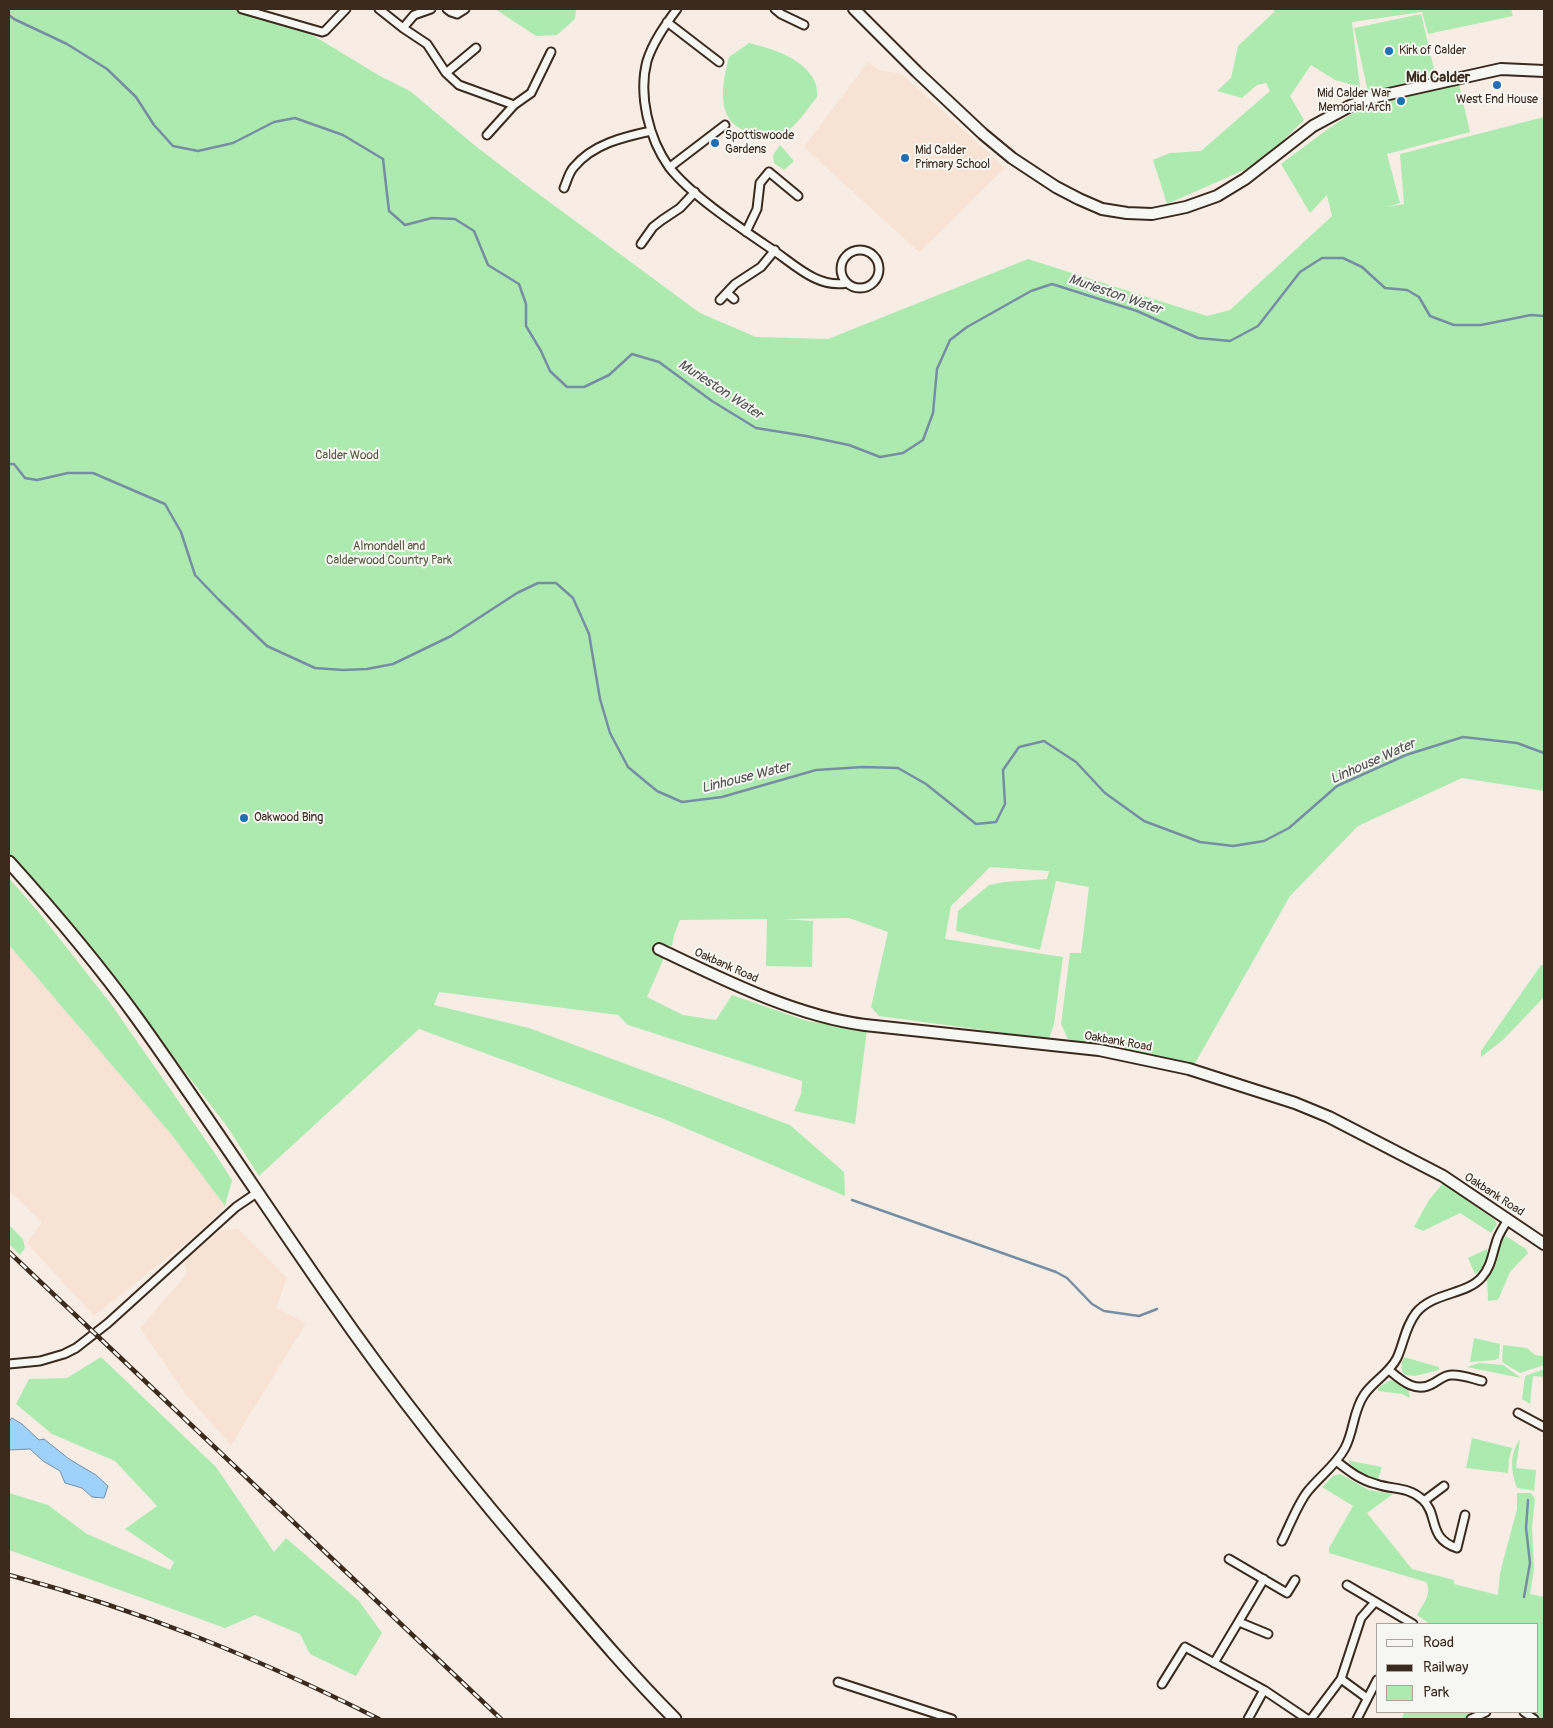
<!DOCTYPE html>
<style>
body{margin:0}
#map{position:relative;width:1553px;height:1728px;overflow:hidden;background:#f7ede4;font-family:Pangolin,sans-serif}
canvas{display:block}
.frame{position:absolute;inset:0;border:10px solid #3b2a1e;pointer-events:none}
.legend{position:absolute;left:1376px;top:1623px;width:162px;height:90px;box-sizing:border-box;background:#f6f6f2;border:1px solid #aba49d;margin:0;padding:6px 9px;list-style:none;font-size:15px;color:#3b2a1e}
.legend li{display:flex;align-items:center;gap:10px;height:25px}
.legend b{width:25px;border:1px solid #aba49d}
</style>
<div id="map">
<canvas width="1553" height="1728"></canvas>
<div class="frame"></div>
<ul class="legend">
<li><b style="height:6px;background:#f6f6f2"></b>Road</li>
<li><b style="height:6px;background:#3b2a1e"></b>Railway</li>
<li><b style="height:14px;background:#adeab0"></b>Park</li>
</ul>
</div>
<script>
const context = document.querySelector('canvas').getContext('2d');
context.lineJoin = 'round';
function fillPath(path, color) {
  context.fillStyle = color;
  context.fill(path, 'evenodd');
}
function strokePath(path, color, width, dash) {
  context.strokeStyle = color;
  context.lineWidth = width;
  context.lineCap = dash ? 'butt' : 'round';
  context.setLineDash(dash || []);
  context.stroke(path);
}
function write(font, color, halo, rows, align = 'center') {
  context.font = font + ' Pangolin,sans-serif';
  context.lineWidth = 4;
  context.setLineDash([]);
  context.textBaseline = 'middle';
  context.strokeStyle = halo;
  context.fillStyle = color;
  for (const [text, x, y, turn = 0] of rows) {
    context.save();
    context.translate(x, y);
    context.rotate((+turn || 0) * Math.PI / 180);
    context.textAlign = isNaN(turn) ? turn : align;
    if (halo) context.strokeText(text, 0, 0);
    context.fillText(text, 0, 0);
    context.restore();
  }
}
const built = new Path2D(`
 M868,62L879,70L902,74L1005,168L919,252L804,147Z
 M9,945L171,1134L225,1206L198,1233L94,1316L27,1243L42,1222L9,1191Z
 M238,1229L287,1278L276,1308L306,1323L231,1445L184,1392L140,1328L187,1274L184,1261L220,1231Z`);
const green = new Path2D(`
 M9,9H239L309,33L380,76L410,91L473,144L521,181L700,313L756,337L828,339L1028,259L1207,316L1230,310L1332,216L1327,195L1310,213L1281,164C1316,139 1351,106 1394,98L1397,101L1403,100L1405,97L1459,84L1470,132L1387,154L1400,203L1387,207L1404,204L1400,154L1544,117V791L1462,778L1358,826L1290,896L1194,1065L1093,1046L1068,1039L1061,1024L1070,953H1081L1089,887L1056,881L1040,950L956,931L958,911L989,885L1004,882L1047,879L1049,871L990,867L951,906L945,939L1063,957L1054,1024L1049,1039L879,1016L871,1007L888,932L849,918L783,919L813,921L812,967L766,966L767,919L680,920L674,935L672,946H669L647,997L683,1015L716,1020L732,995L807,1021L867,1030L855,1124L794,1111L801,1094L802,1081L628,1025L618,1015L439,992L434,1005L529,1028L790,1125L844,1172L845,1196L664,1119L419,1029L259,1176L226,1125L66,918L9,855Z
 M495,9H576L575,19L557,35L536,36Z
 M1275,9H1511L1513,16L1428,34L1422,12L1352,22L1360,87L1335,80L1311,65L1290,96L1304,120L1260,163L1167,204L1153,160L1170,153L1201,151L1270,91L1266,83L1257,85L1242,98L1217,91L1231,78L1238,46L1274,12Z
 M1421,14L1436,77L1368,92L1354,28Z
 M749,43C773,49 804,58 815,82C817,86 817,93 817,97C808,108 800,121 789,130C781,135 771,134 762,134C715,131 720,91 729,57Z
 M780,145L794,161L784,170L774,163L773,155Z
 M9,878L41,915L111,1004L216,1155L232,1180L225,1206L171,1134L9,945Z
 M1541,965H1544V997L1504,1039L1481,1057V1051Z
 M1443,1183L1495,1220L1497,1224L1491,1233L1460,1213L1423,1231L1414,1227L1429,1200Z
 M9,1225L23,1239L25,1248L20,1255L9,1244Z
 M1506,1236L1526,1249L1528,1253L1510,1272L1499,1298L1497,1300L1488,1301L1487,1280L1496,1264L1501,1241Z
 M1487,1249C1490,1259 1484,1269 1475,1274L1468,1258Z
 M1474,1338L1500,1344L1499,1358L1495,1360L1470,1362Z
 M1503,1345L1527,1348L1535,1355L1544,1356V1365L1520,1373L1502,1362Z
 M101,1357L216,1467L274,1552L286,1538L359,1601L382,1633L356,1676L310,1654L300,1634L255,1615L225,1628L9,1550V1493L48,1505L87,1534L170,1570L174,1562L125,1529L157,1506L115,1461L52,1434L16,1404L29,1379L67,1378Z
 M1404,1357L1439,1367V1370L1415,1376L1405,1375C1400,1370 1401,1364 1404,1357Z
 M1479,1363L1503,1365L1521,1378L1467,1367Z
 M1544,1369V1377L1533,1376L1530,1404L1522,1399L1525,1376Z
 M1390,1380L1396,1381L1408,1389L1410,1398L1402,1394L1378,1391V1388Z
 M1472,1438L1512,1448L1509,1459L1508,1473L1466,1468Z
 M1520,1439L1516,1468L1536,1470L1534,1492L1532,1490L1517,1488C1511,1472 1509,1454 1520,1439Z
 M1348,1459L1351,1461L1382,1467L1378,1479C1367,1477 1352,1470 1348,1459Z
 M1340,1474L1369,1490L1393,1494L1367,1513L1412,1569L1454,1580V1584L1498,1595L1500,1573L1517,1509V1493H1531L1535,1499L1532,1528L1534,1569L1530,1594L1544,1597V1719H1534L1527,1712H1537V1624H1427V1622L1417,1615C1422,1605 1433,1594 1426,1582L1329,1553V1548L1353,1506L1322,1487L1333,1476Z
 M1404,1712H1479L1466,1719H1402Z`);
const water = new Path2D(`
 M12,1418L22,1424L39,1440L44,1439L69,1459L96,1475L108,1486L104,1498L92,1497L82,1488L65,1483L60,1471L43,1461L30,1449L9,1450V1423Z`);
const stream = new Path2D(`
 M9,15L14,19L67,44L107,69L136,97L154,125L173,146L198,151L233,143L274,122L295,118L343,135L383,159L389,211L405,225L432,218L455,219L474,231L488,265L519,284L526,304V326L541,351L550,371L567,387H584L609,375L632,354L659,362L712,401L756,428L806,436L849,445L880,457L903,453L923,440L933,413L937,369L950,340L967,327L1031,291L1052,284L1137,311L1198,338L1230,341L1258,326L1300,272L1322,258H1343L1362,267L1385,288L1407,290L1419,297L1430,316L1454,325H1481L1531,315L1544,316
 M9,464H14L25,478L37,480L68,473H93L165,504L181,532L195,575L219,600L267,646L315,668L343,670L367,669L393,664L451,636L517,593L538,583H556L573,598L589,634L600,699L610,733L628,767L657,791L682,802L722,797L816,770L863,767L898,768L926,784L976,824L996,822L1005,804L1003,770L1019,747L1044,741L1076,762L1105,793L1144,821L1200,842L1233,846L1264,841L1289,828L1337,786L1406,755L1463,737L1517,743L1544,753
 M852,1200L1056,1272L1067,1278L1092,1304L1104,1311L1139,1316L1157,1309
 M1524,1597L1530,1563L1526,1528L1528,1500`);
const street = new Path2D(`
 M242,9L322,32L325,31L346,9
 M379,9L403,28L427,44L446,73L459,85L514,105
 M447,9L451,12L457,14L465,9
 M677,9C665,25 653,42 647,61C638,95 649,139 669,167C692,196 739,227 770,248C793,263 817,289 847,283
 M775,9L781,14L804,25
 M667,22L719,62
 M403,28L414,15L431,9
 M446,73L476,48
 M487,135L514,105L531,93L551,52
 M670,167L725,125
 M564,188C567,181 569,172 574,167C593,144 623,137 651,131
 M746,232L757,209L760,183L769,172L798,196
 M641,244L653,227L662,220L680,208L695,192
 M841 269a19 19 0 1 1 38 0a19 19 0 1 1-38 0Z
 M727,293L734,299
 M720,300L735,284L761,267L775,250
 M9,1364L40,1361L64,1354L76,1348L108,1323L236,1207L258,1192
 M1389,1370C1402,1381 1416,1394 1434,1383C1439,1380 1445,1375 1451,1375C1461,1374 1473,1379 1482,1381
 M1518,1413L1544,1427
 M1336,1461C1349,1471 1360,1480 1376,1484C1393,1490 1408,1486 1423,1500C1439,1515 1427,1538 1457,1548L1465,1515
 M1424,1501L1444,1486
 M1282,1541C1289,1527 1298,1503 1308,1491C1320,1476 1336,1465 1345,1448C1354,1431 1353,1411 1364,1395C1373,1381 1389,1374 1397,1358C1404,1343 1405,1327 1416,1313C1433,1292 1467,1295 1482,1277C1491,1267 1492,1255 1496,1243C1498,1234 1504,1227 1508,1219
 M1229,1559L1287,1593L1295,1580
 M1347,1585L1413,1624
 M1239,1622L1268,1634
 M1214,1663L1264,1579
 M1341,1679L1367,1698
 M838,1682L952,1719
 M1162,1684L1185,1647L1264,1690L1307,1719
 M1524,1712L1534,1719
 M1248,1719L1264,1690
 M1311,1719L1341,1679L1361,1618L1375,1602
 M1357,1719L1377,1680
 M1471,1719L1486,1712`);
const secondary = new Path2D(`
 M854,9L917,72L983,134L1012,158L1056,187L1079,199L1102,209L1127,213L1152,214L1186,207L1217,196L1245,179L1313,126L1350,106L1371,98L1501,69L1544,71
 M659,949C722,979 795,1016 865,1025L1099,1050L1189,1069L1295,1103L1329,1117L1443,1176L1544,1244`);
const primary = new Path2D(`
 M9,862C54,912 98,964 137,1018C203,1110 265,1205 329,1297C398,1397 475,1493 555,1585C594,1631 633,1677 675,1719`);
const rail = new Path2D(`
 M9,1252L501,1719
 M9,1575C140,1610 258,1658 379,1719`);
const markers = [
 [1389,51,5,"#1f6fb2"],
 [1497,85,5,"#1f6fb2"],
 [1401,101,5,"#1f6fb2"],
 [715,143,5,"#1f6fb2"],
 [905,158,5,"#1f6fb2"],
 [244,818,5,"#1f6fb2"]
];
const poiNames = [
 ["Kirk of Calder",1399,51],
 ["Mid Calder War",1391,94,"right"],
 ["Memorial Arch",1391,108,"right"],
 ["West End House",1497,100,"center"],
 ["Spottiswoode",725,136],
 ["Gardens",725,150],
 ["Mid Calder",915,151],
 ["Primary School",915,165],
 ["Oakwood Bing",254,818]
];
const parkNames = [
 ["Calder Wood",347,456],
 ["Almondell and",389,547],
 ["Calderwood Country Park",389,561]
];
const streetNames = [
 ["Oakbank Road",726,966,24],
 ["Oakbank Road",1118,1042,10],
 ["Oakbank Road",1494,1195,33]
];
const waterNames = [
 ["Murieston Water",1115,295,19],
 ["Murieston Water",720,390,33],
 ["Linhouse Water",1373,762,-24],
 ["Linhouse Water",746,778,-14]
];
const quarterNames = [
 ["Mid Calder",1438,78]
];
fillPath(built, '#f8e2d3');
fillPath(green, '#adeab0');
fillPath(water, '#9ed1fc');
strokePath(water, '#768ea3', 1);
strokePath(stream, '#768ea3', 2.5);
strokePath(street, '#3b2a1e', 11);
strokePath(secondary, '#3b2a1e', 14);
strokePath(primary, '#3b2a1e', 15);
strokePath(street, '#f6f6f2', 7);
strokePath(secondary, '#f6f6f2', 10);
strokePath(primary, '#f6f6f2', 11);
strokePath(rail, '#3b2a1e', 4.5);
strokePath(rail, '#f6f6f2', 2.5, [8]);
for (const [x, y, r, color] of markers) {
  const dot = new Path2D();
  dot.arc(x, y, r, 0, 2 * Math.PI);
  context.fillStyle = color;
  context.fill(dot);
  strokePath(dot, '#f6f6f2', 2);
}
write('12px', '#3b2a1e', '#f6f6f2', poiNames, 'left');
write('12px', '#585a42', '#f6f6f2', parkNames);
write('12px', '#3b2a1e', '#f6f6f2', streetNames);
write('italic 14px', '#545456', '#f6f6f2', waterNames);
write('bold 15px', '#3b2a1e', '#f6f6f2', quarterNames);
</script>
